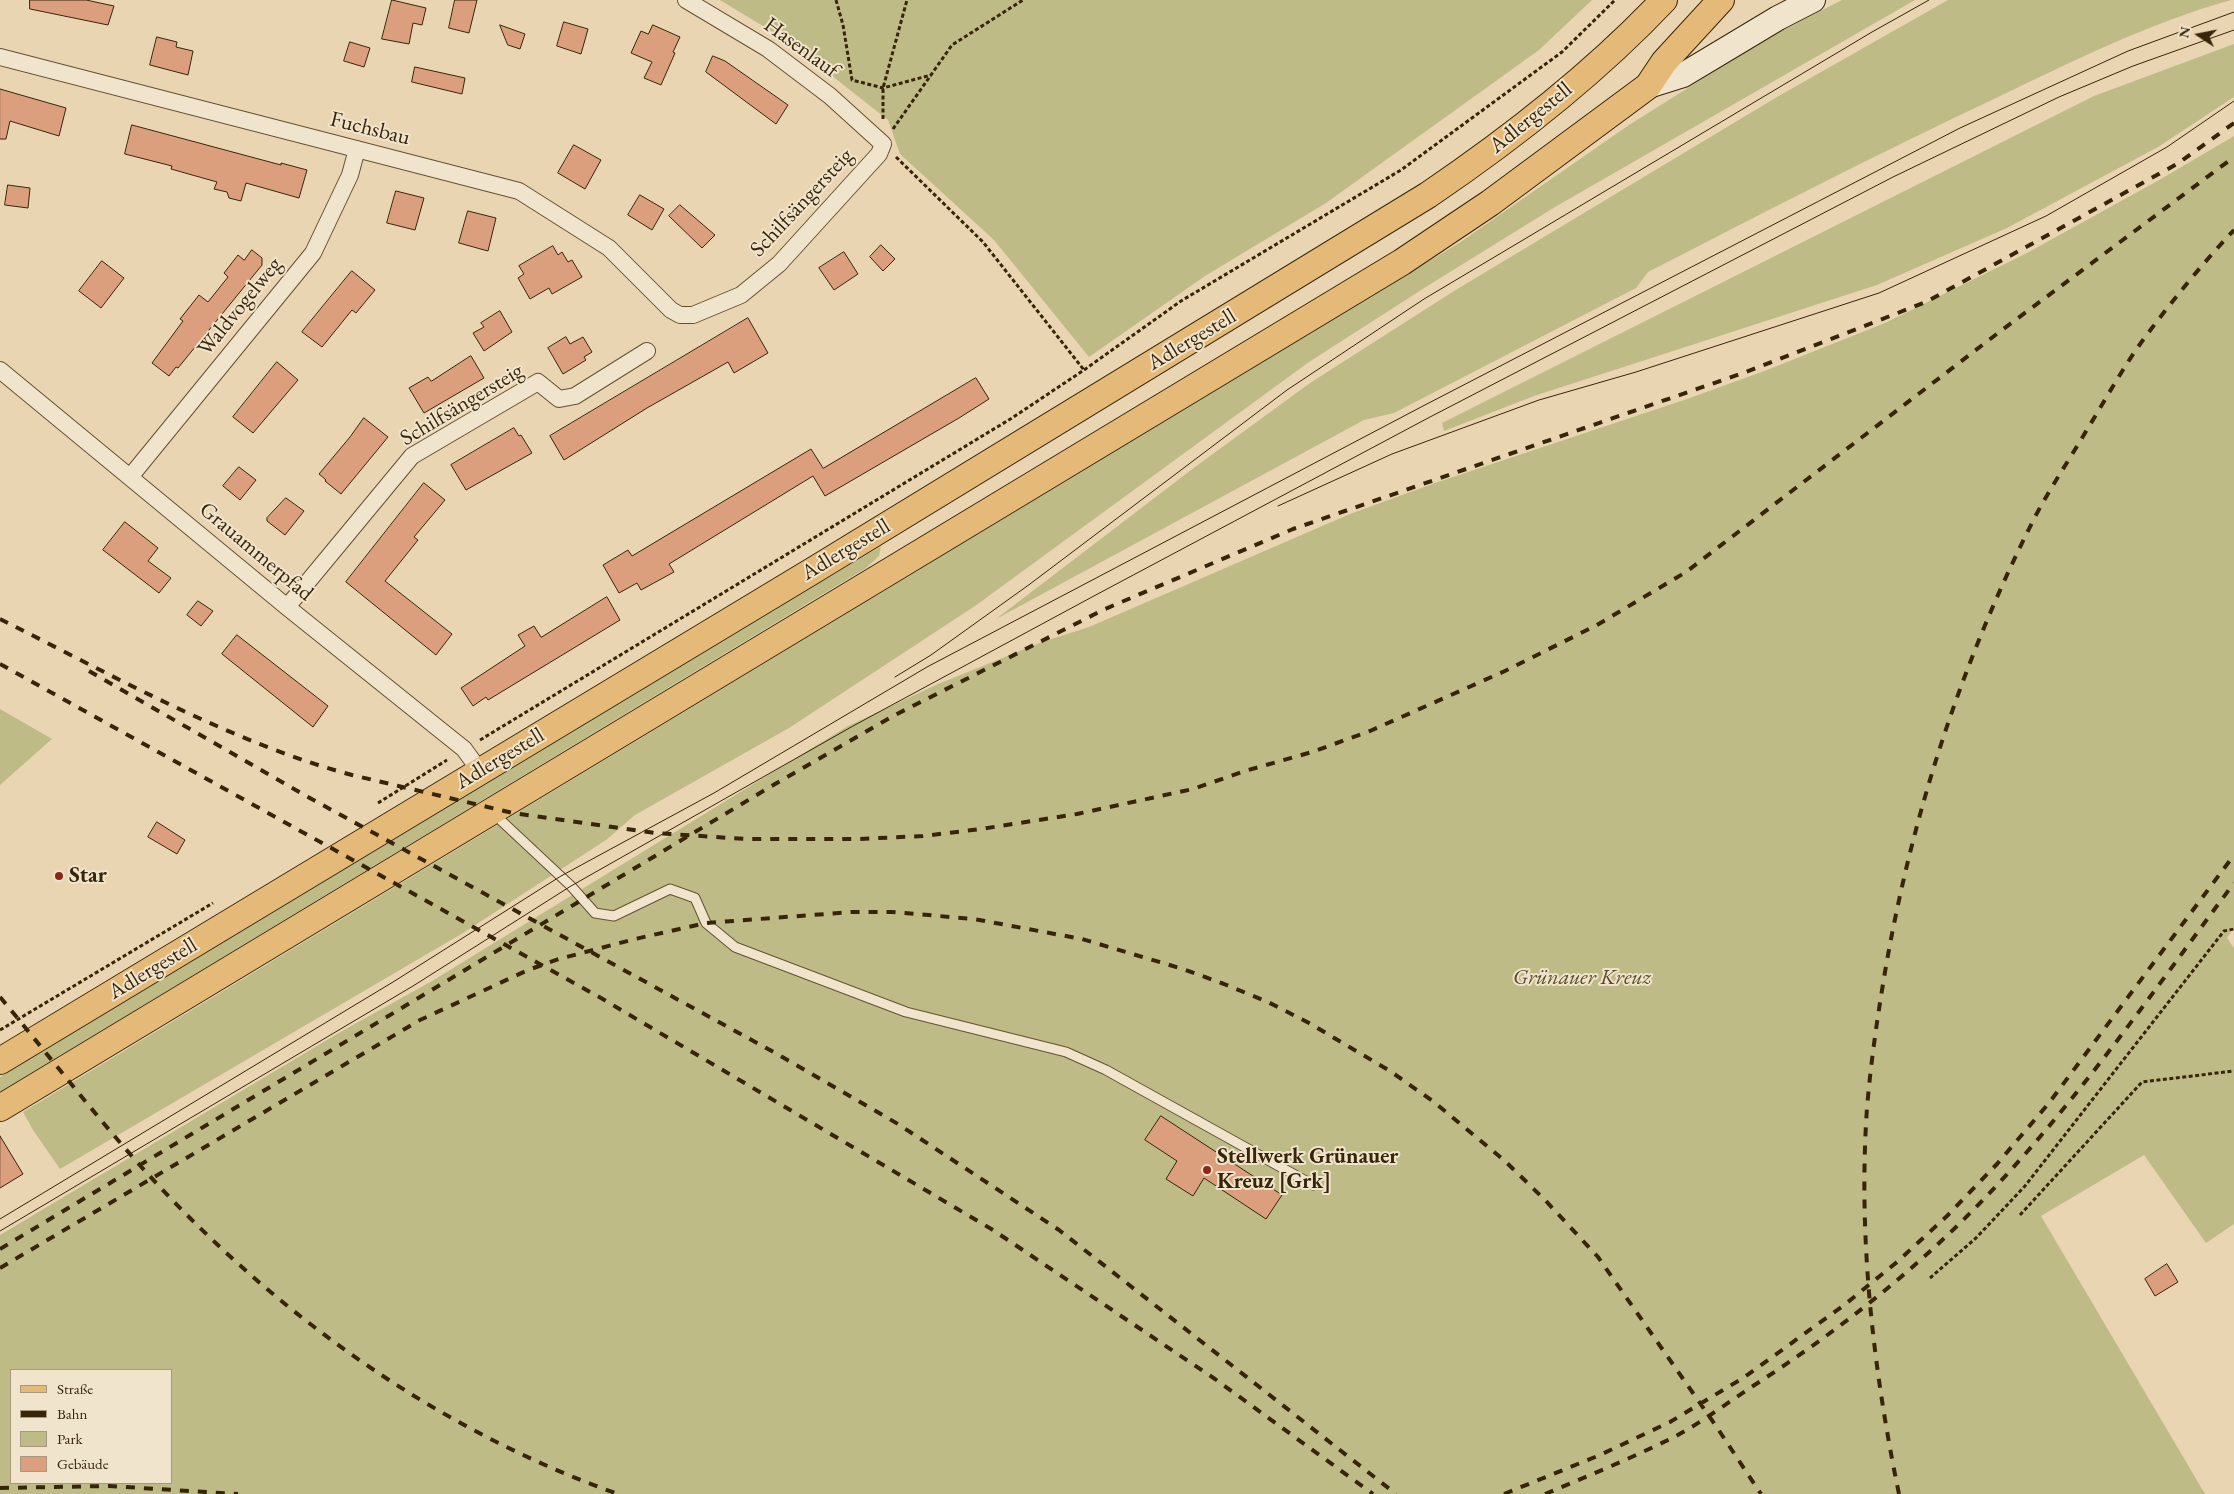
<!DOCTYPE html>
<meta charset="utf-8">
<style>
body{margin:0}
#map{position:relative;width:2234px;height:1494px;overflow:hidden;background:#ead5b2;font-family:"EB Garamond",serif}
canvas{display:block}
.legend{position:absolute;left:10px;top:1369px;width:162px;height:115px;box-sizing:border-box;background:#f1e4cd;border:1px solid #a7987f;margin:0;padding:6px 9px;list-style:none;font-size:15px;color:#372509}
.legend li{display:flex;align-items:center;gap:10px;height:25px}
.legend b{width:25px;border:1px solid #a7987f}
.north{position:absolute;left:2174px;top:10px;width:50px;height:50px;-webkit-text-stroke:4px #f1e4cd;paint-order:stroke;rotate:281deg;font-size:14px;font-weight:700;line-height:20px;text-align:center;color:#372509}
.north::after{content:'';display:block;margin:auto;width:18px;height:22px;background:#372509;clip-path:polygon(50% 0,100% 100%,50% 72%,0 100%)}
</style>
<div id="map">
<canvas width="2234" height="1494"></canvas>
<ul class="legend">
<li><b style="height:6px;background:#e5ba79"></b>Straße</li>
<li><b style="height:6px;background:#372509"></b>Bahn</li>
<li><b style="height:14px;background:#bebb87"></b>Park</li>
<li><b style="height:14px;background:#db9f7e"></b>Gebäude</li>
</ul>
<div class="north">N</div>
</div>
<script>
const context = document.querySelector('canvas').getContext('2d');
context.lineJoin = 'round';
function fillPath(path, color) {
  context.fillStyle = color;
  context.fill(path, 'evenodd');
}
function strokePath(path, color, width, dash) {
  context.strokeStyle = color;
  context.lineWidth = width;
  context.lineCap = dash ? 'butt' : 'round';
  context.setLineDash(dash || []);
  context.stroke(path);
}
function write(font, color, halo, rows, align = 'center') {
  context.font = font + ' "EB Garamond",serif';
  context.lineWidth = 4;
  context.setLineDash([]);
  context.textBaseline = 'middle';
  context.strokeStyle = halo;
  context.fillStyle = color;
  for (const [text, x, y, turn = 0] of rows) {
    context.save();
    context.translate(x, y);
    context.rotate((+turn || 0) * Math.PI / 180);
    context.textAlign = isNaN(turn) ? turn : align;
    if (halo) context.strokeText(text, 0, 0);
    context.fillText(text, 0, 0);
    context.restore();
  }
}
const green = new Path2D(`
 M720,0H1592L1539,50L1326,203L1205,276L1089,357L994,240L900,154L888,120L789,42Z
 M1842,0H1915L1555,207L1429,285L1309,362L975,606L789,728L635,815L606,840L463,933L60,1169L33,1130L23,1112L1459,243L1629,125L1764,40Z
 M1948,0H2231C2149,23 2071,62 1994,99C1877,154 1763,213 1648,272L1636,288L1394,413L1364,420L996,619L1195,467L1310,383L1454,291L1777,97Z
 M2234,44V97L2158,147L2007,228L1877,285L1534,396L1444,431L1442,423L2094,96Z
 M2234,136V927L2227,938L2234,948V1224L2206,1243L2144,1155L2041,1216L2205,1494H0V1235L337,1034L432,981L848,726L938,684L1042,642L1089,627L1350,514L1435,483L1687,399L1767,370L1885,323L2027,253L2161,179ZM11,1370H171V1483H11Z
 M881,546L879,556L866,568L0,1092V1077Z
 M0,709L52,739L0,785Z`);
const building = new Path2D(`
 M30,0H86L114,6L108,25L30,9Z
 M392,0L426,8L422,25L413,23L409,44L382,39Z
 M455,0H477L469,33L449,28Z
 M564,22L588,29L581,54L557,46Z
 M500,25L525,34L520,49L508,45Z
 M653,25L680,37L673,52L675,53L661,85L644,78L652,62L631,53L641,31L648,34Z
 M157,37L177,42L176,47L193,51L188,75L150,65Z
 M350,42L370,48L364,67L344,61Z
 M713,56L725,61L788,105L776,124L706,72Z
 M415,67L465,78L462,94L412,82Z
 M0,89L66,108L59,136L10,121L6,139H0Z
 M132,125L281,165V163L307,170L299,198L246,183L241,201L229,198L227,192L214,189L217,182L171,169L172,166L125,154Z
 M574,145L601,160L585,189L558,173Z
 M8,185L30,188L28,208L5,205Z
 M396,191L424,198L415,230L387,223Z
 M640,195L664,209L652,230L628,215Z
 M680,205L715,235L702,248L669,216Z
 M468,211L496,218L488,251L459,243Z
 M881,245L895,259L883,271L870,257Z
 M553,246L558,255L562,252L568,262L572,260L582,277L552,294L549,288L530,299L518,278L524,274L519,266Z
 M252,250L262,258V265L178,368L176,367L169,376L152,363L183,321L180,319L199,295L208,302L228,277L224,273L238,255L244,260Z
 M844,252L858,274L834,290L819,268Z
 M102,261L124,278L101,308L79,291Z
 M352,271L375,290L356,313L352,310L322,347L302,332Z
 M500,311L512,332L484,351L473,333L484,327L481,323Z
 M748,318L768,353L734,373L728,362L647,408L564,460L550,436Z
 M566,337L570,344L583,337L592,352L584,357L586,360L563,374L548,348Z
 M471,356L484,378L424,413L409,388L428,377L431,381Z
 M277,362L298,380L253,433L233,417Z
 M976,378L989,399L959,418L825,496L813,476L669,564L674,572L641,590L637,583L619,593L603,565L628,550L632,556L811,449L823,468Z
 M364,418L388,437L341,494L325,481L326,480L319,474L350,437Z
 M514,428L519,436L521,435L532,453L466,490L451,465Z
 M239,467L256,480L240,500L223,486Z
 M424,483L445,500L414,537L418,540L385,581L452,634L436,655L346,582Z
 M286,498L304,511L285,535L267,521V518Z
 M125,522L158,548L148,561L171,578L159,593L103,550Z
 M607,597L620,620L488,700L486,697L473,706L461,688L525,646L518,635L534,626L541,637Z
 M198,601L213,611L201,626L187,615Z
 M237,635L328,706L313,727L222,654Z
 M157,822L185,840L177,854L148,837Z
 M1161,1116L1282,1195L1266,1219L1204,1178L1193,1196L1166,1179L1177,1161L1145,1140Z
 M0,1136L23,1174L0,1188Z
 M2167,1264L2178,1282L2155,1296L2145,1279Z`);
const path = new Path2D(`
 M836,0L843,25L852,80L883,88L931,75
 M883,119V88L907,0
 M893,129L952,45L1023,0
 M896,157L983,242L1084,370
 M480,740L1012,418L1084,370L1181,301L1401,170L1562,52L1615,0
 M378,803L447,760
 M0,1030L213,903
 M2020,1215L2142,1082L2234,1071
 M1930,1278L1976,1238L2025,1186L2224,931L2234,929`);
const service = new Path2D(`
 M493,813L571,886L595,913L614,916L670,889L695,898L706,923L735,947L906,1012L1066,1052L1106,1070L1313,1185`);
const minor = new Path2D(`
 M0,57L519,191L609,248L671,310L680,315H693L741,295L779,264L879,154L883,144L830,96L768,49L686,0
 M0,370L287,607L464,749L480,771
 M130,477L313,253L350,175L357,149
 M287,607L412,456L538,382L559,399L575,396L647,351`);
const secondary = new Path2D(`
 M1648,86L1683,75L1778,18L1813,0`);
const primary = new Path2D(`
 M0,1061L814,570L1428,195C1512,138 1594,74 1664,0
 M0,1108L1402,262L1490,203L1648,86L1664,62L1721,0`);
const tram = new Path2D(`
 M1278,506L1392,454L1539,400L1636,372L1879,293L2046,216L2167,147L2234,101
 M895,677L931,655L1030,584L1287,390L1424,299L1872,32L1929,0
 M0,1219L393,982L561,876L714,793L927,667L1423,406L1960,128L2128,51L2234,12
 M0,1231L413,986L571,886L853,726L1092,597L1430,417L1893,177L2059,97L2133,66L2234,30`);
const rail = new Path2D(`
 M0,619C112,675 232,743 352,775L513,813L655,833L746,839H859L923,836L981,829L1077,814L1193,789L1245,771L1312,752L1370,731L1505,671L1597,625L1686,572L2002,330L2234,157
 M0,664L601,998L993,1230L1215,1379L1373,1494
 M89,671L308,797L779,1055L898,1124L1059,1230L1396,1494
 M0,997C62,1071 121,1150 190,1218C311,1339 457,1437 618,1494
 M0,1249L775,784L895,715L1105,609L1293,529L1746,372L1926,302L2177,164L2234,123
 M0,1268L420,1020L528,970L559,959L635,939L706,923L852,912H892L974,919L1082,939L1183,969L1224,984L1268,1002L1309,1023L1390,1071L1434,1102L1505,1161L1545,1200L1598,1257L1716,1426L1761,1494
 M0,1488L109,1486L238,1494
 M1504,1494L1600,1455L1670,1422L1743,1378L1843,1306L1897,1262L1947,1216L1997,1164L2049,1103L2234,855
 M1545,1494C1588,1476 1632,1458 1674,1437C1701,1423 1727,1403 1753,1386C1826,1339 1894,1287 1956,1227C2062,1124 2146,1001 2234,883
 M1899,1494C1873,1369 1858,1236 1867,1108C1871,1060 1878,1013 1886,966C1914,808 1963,658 2036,515C2051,487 2069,460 2085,433C2104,402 2122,369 2143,340C2171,302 2202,264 2234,230`);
const markers = [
 [59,876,5,"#8f2418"],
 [1207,1170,5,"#8f2418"]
];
const streetNames = [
 ["Hasenlauf",801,48,36],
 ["Adlergestell",1531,118,-39],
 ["Fuchsbau",370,129,14],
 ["Schilfsängersteig",802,203,-47],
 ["Waldvogelweg",240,307,-51],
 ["Adlergestell",1192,340,-31],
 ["Schilfsängersteig",462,405,-31],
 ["Adlergestell",846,550,-31],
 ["Grauammerpfad",256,552,40],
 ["Adlergestell",500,759,-31],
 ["Adlergestell",153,969,-31]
];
const poiNames = [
 ["Star",69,876],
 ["Stellwerk Grünauer",1217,1157],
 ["Kreuz [Grk]",1217,1182]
];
const parkNames = [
 ["Grünauer Kreuz",1582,978]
];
fillPath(green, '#bebb87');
fillPath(building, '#db9f7e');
strokePath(building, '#372509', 1);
strokePath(service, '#645133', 11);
strokePath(minor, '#645133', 18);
strokePath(secondary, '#372509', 26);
strokePath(primary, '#372509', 28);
strokePath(path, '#372509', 3, [4, 2.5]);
strokePath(service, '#f1e4cd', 9);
strokePath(minor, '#f1e4cd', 16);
strokePath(secondary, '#f1e4cd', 24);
strokePath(primary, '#e5ba79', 26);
strokePath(tram, '#372509', 1);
strokePath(rail, '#372509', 4, [9, 9]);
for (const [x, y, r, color] of markers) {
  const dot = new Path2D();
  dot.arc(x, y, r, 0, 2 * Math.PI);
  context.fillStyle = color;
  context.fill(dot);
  strokePath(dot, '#f1e4cd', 2);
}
write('22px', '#372509', '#f1e4cd', streetNames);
write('bold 22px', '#372509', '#f1e4cd', poiNames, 'left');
write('italic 22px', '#594a28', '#f1e4cd', parkNames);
</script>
